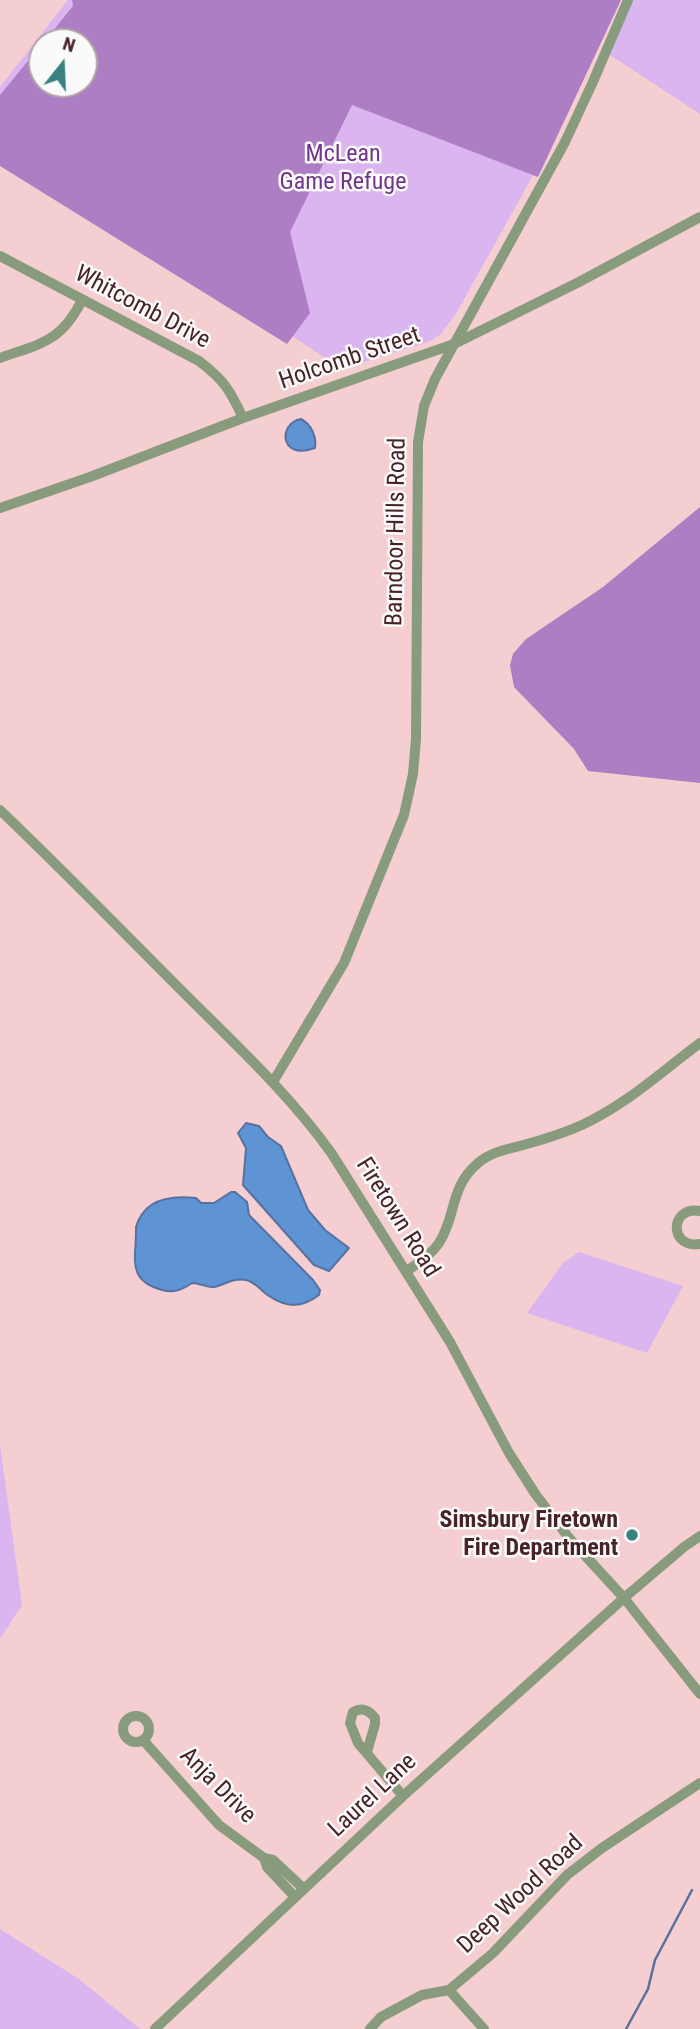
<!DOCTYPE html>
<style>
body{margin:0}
#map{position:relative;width:700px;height:2029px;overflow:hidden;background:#f4ced0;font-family:"Roboto Condensed",sans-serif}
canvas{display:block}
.north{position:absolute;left:28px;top:28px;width:70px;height:70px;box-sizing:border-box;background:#fafafa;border:2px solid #b2a4a6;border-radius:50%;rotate:18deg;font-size:19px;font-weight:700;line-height:28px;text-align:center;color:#472327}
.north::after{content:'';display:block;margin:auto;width:24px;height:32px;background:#3a8281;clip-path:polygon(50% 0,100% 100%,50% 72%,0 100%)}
</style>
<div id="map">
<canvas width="700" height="2029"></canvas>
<div class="north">N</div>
</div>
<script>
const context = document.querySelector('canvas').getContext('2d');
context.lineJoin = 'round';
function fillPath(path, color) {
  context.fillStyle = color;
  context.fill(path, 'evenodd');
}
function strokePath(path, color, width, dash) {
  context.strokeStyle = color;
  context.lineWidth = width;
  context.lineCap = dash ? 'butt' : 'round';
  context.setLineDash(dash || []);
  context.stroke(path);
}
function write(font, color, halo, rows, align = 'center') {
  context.font = font + ' "Roboto Condensed",sans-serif';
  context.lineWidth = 5;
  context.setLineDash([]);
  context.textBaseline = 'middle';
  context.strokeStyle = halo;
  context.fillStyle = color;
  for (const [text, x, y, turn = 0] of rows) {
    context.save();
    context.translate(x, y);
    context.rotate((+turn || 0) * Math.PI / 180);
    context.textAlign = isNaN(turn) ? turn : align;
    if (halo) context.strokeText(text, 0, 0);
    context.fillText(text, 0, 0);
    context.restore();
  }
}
const green = new Path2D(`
 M68,0H617L536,170L457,312L440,335L428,342L342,369L0,143V87ZM42,42H84V84H42Z
 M632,0H700V114L607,53Z
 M579,1252L683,1286L647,1353L527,1313L563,1263Z
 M0,1445L22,1605L0,1639Z
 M0,1929L79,1979L140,2029H0Z`);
const forest = new Path2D(`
 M72,0H621L538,177L352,105L290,232L310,313L287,344L0,166V95L42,44V84H84V42H44L73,6Z
 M700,507V783L588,771L574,749L514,687L510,665L513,654L526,639L603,587Z`);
const water = new Path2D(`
 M301,419C311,424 317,437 315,448C279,461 278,423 301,419Z
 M246,1123L259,1126L268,1137L281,1146L308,1210L325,1230L349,1248L329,1271L314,1265L243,1185L246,1148L238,1133Z
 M231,1192H235L247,1202L249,1215L313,1280L320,1290L319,1295C302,1308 287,1308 269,1296C261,1291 256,1282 246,1280C231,1278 227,1284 214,1287C207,1288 200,1283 192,1283C182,1290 174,1293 162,1290C125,1280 137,1257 136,1227C144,1199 170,1195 196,1198L201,1203H214Z`);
const stream = new Path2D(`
 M626,2029L648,1989L655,1960L692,1890`);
const minor = new Path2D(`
 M0,256L199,361C224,380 230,390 243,418
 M0,358C42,343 61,342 82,300
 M0,508L90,477L243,418L454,344L579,282L700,217
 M0,810C64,871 125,934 187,996C237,1046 290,1095 332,1154L450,1342L509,1453L536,1495L569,1538L624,1598L700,1694
 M273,1082L344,963L404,815L413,774L416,739L418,442L424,406L435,379L565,142L592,84L628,0
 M700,1211C669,1206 669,1249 700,1244
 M407,1271C418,1263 431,1255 439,1243C457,1215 449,1188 478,1163C492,1151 509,1149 527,1144C545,1139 564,1133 582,1125C627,1104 661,1072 700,1043
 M123 1729a13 13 0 1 1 26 0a13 13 0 1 1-26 0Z
 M143,1740L219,1825L264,1858L273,1860L304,1889
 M367,1752L375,1724V1718C369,1710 362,1707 353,1712L350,1723L358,1743L403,1796
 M264,1858L267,1867L295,1897
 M449,1990L484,2029
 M155,2029L403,1796L624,1598L684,1547L700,1536
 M370,2029L381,2017L422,1995L449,1990L493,1953L567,1875L602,1848L700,1783`);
const markers = [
 [632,1535,7,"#3a8281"]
];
const parkNames = [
 ["McLean",343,155],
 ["Game Refuge",343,183]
];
const streetNames = [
 ["Whitcomb Drive",142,308,28],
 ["Holcomb Street",350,359,-19],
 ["Barndoor Hills Road",397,532,-89],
 ["Firetown Road",397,1218,58],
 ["Anja Drive",217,1786,45],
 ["Laurel Lane",373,1796,-43],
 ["Deep Wood Road",521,1895,-43]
];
const poiNames = [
 ["Simsbury Firetown",618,1521],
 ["Fire Department",618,1549]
];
fillPath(green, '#dbb5ef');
fillPath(forest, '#ad7ec4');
fillPath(water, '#5e93d4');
strokePath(water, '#5771a0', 2);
strokePath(stream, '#5771a0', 2.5);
strokePath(minor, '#889c7d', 10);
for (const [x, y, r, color] of markers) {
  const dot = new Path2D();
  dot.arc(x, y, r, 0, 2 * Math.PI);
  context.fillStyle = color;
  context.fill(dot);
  strokePath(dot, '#fafafa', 2.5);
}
write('24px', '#71368b', '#fafafa', parkNames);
write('24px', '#472327', '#fafafa', streetNames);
write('bold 24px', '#472327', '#fafafa', poiNames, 'right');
</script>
